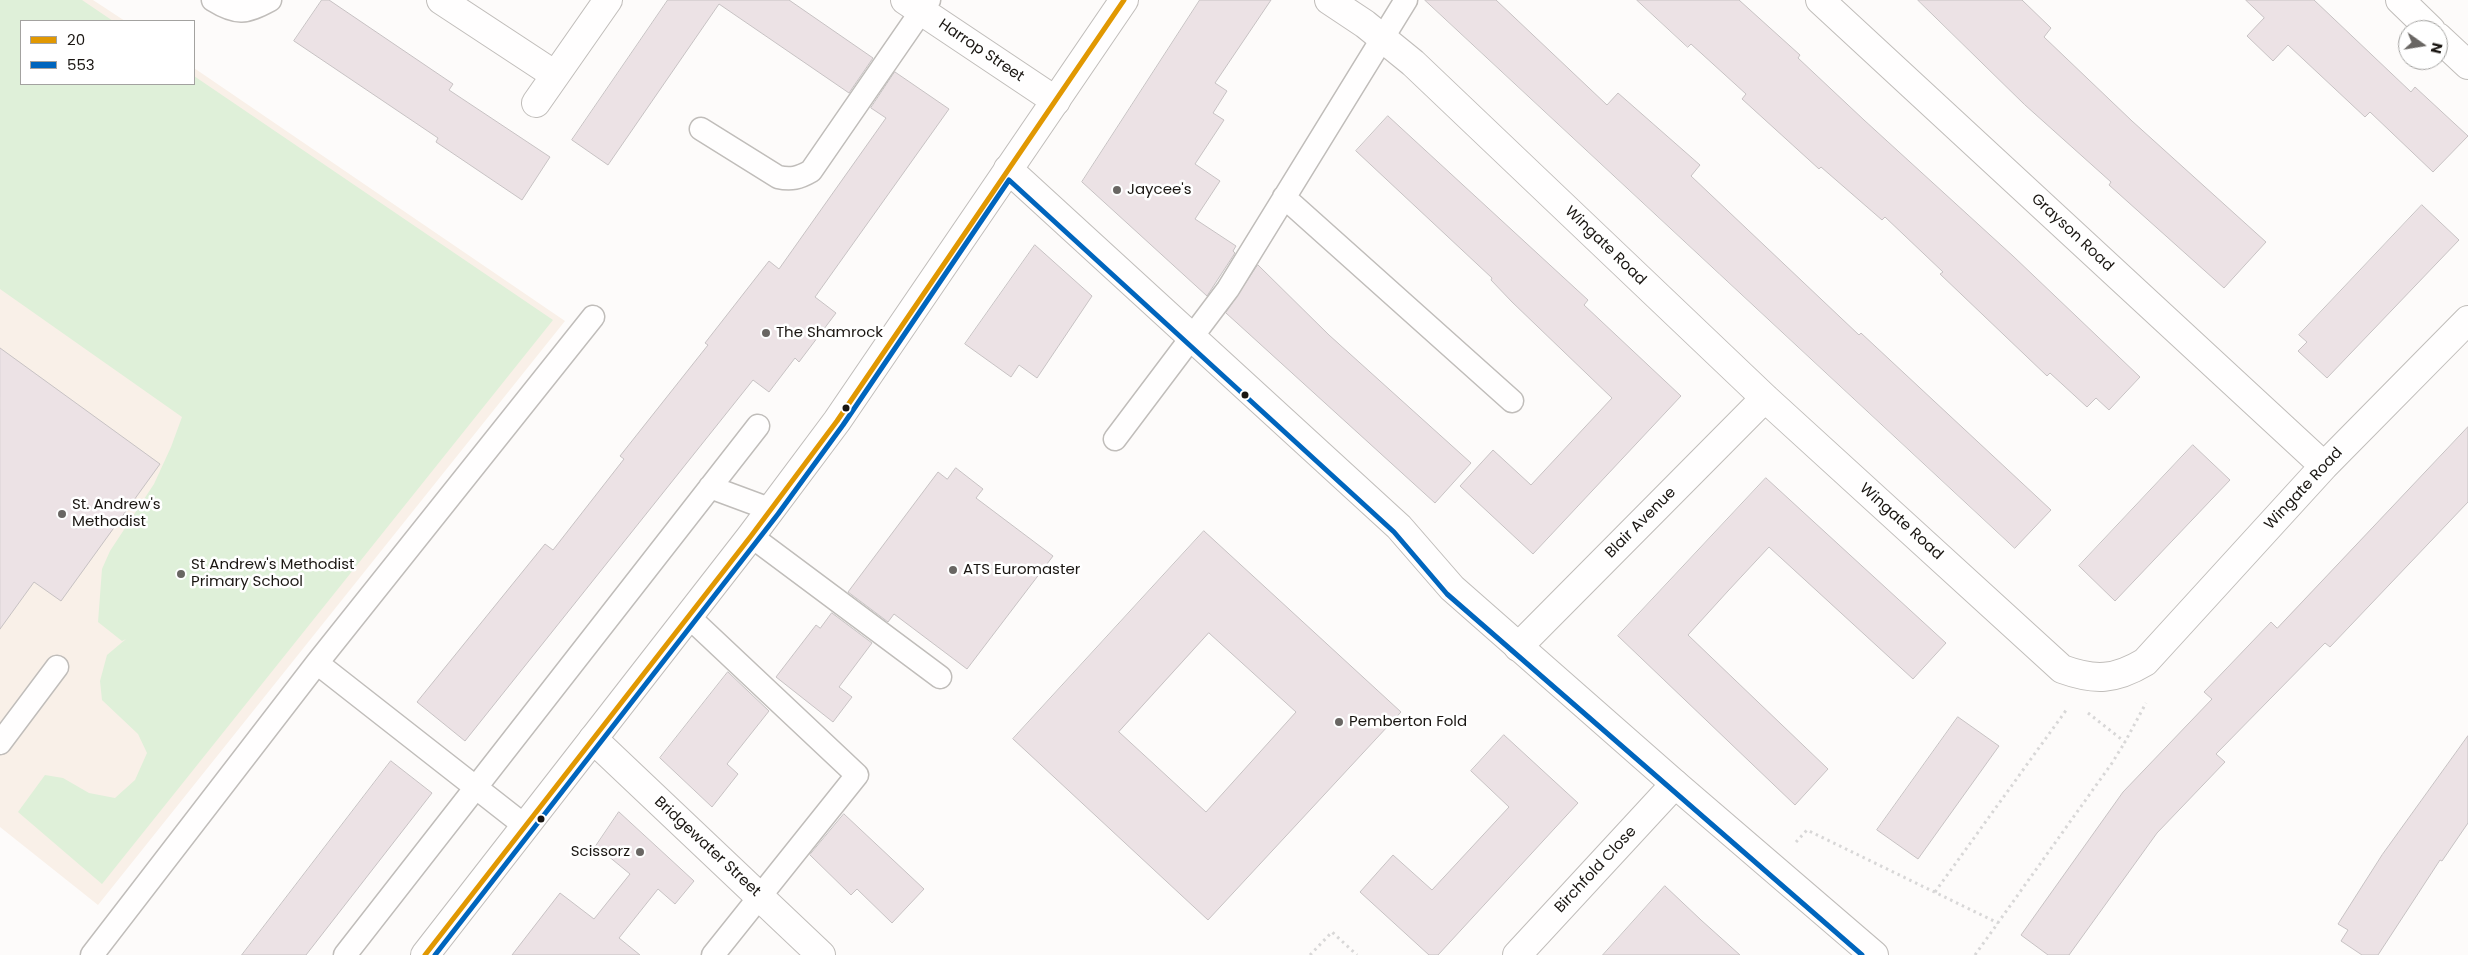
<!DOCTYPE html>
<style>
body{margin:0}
#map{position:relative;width:2468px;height:955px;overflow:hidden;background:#fdfbfa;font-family:Poppins,sans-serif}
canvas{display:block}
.legend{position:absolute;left:20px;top:20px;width:175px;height:65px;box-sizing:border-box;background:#fff;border:1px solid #a3a2a0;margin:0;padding:6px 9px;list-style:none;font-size:15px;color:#1a1612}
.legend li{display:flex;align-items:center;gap:10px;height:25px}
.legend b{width:25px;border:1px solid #a3a2a0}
.north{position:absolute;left:2398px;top:20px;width:50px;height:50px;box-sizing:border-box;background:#fff;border:1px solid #a3a2a0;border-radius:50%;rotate:103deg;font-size:14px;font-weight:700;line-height:20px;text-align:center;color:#1a1612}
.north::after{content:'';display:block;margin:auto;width:18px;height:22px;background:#696663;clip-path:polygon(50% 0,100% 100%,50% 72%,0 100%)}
</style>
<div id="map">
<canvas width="2468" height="955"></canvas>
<ul class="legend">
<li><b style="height:6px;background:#e19802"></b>20</li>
<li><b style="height:6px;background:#0065bd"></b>553</li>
</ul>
<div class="north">N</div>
</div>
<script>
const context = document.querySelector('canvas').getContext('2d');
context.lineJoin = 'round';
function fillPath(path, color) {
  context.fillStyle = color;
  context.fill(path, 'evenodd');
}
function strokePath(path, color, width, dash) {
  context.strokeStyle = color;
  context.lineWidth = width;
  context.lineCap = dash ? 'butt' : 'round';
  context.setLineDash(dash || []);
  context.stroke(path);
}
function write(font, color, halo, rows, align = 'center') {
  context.font = font + ' Poppins,sans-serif';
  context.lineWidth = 5;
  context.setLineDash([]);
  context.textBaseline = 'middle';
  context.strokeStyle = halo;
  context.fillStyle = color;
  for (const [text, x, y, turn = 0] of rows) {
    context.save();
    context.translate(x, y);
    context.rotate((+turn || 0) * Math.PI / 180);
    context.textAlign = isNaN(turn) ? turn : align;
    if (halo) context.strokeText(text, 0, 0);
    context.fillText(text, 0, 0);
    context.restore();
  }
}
const built = new Path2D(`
 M0,0H93L125,21H21V84H194V68L565,321L98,905L0,827Z`);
const green = new Path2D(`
 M0,0H82L113,21H21V84H194V76L553,320L102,884L18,812L45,775L63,778L89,793L115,798L135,780L147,753L138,734L102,700L100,681L107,655L126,639L122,641L98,622L102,569L110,551L154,484L171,447L182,417L0,289Z`);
const building = new Path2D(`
 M322,0H329L453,84L449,90L550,157L522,200L436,142L438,138L294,41Z
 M668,0H789L873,58L849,93L719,4L608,165L572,140Z
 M1200,0H1271L1215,83L1227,91L1213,113L1224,120L1195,164L1220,181L1195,219L1236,246L1233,251L1235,253L1207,296L1082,182Z
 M1425,0H1496L1607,105L1618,93L1700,165L1691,176L1859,335L1861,333L2051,510L2015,548Z
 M1637,0H1739L1800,55L1798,58L1864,120L2013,256L2140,377L2109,410L2096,398L2087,407L2050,373L2047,376L1940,274L1943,272L1885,217L1882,220L1821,167L1819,169L1742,99L1746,94L1691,44L1688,47Z
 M1918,0H2022L2051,28L2044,37L2132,121L2266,242L2224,288L2109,185L2111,182L2025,105Z
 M2246,0H2314L2411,92L2415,87L2468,136L2433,172L2370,112L2365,117L2288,45L2273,61L2247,36L2264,18Z
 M895,72L949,109L815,297L836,313L799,362L795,358L769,392L753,380L465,741L417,702L545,544L553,550L624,459L620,456L708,345L705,343L769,261L779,269L886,118L871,108Z
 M1388,116L1588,300L1584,305L1681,396L1533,554L1460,486L1493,450L1531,485L1612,398L1512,302L1491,280L1492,278L1356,151Z
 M2422,205L2459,240L2327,378L2298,351L2307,342L2299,335Z
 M1035,245L1092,296L1037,378L1019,365L1011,377L965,344Z
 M1258,265L1329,335L1471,463L1435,503L1226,313Z
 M0,348L160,464L61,601L34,582L0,629Z
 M2468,427V502L2330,647L2325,643L2216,754L2225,762L2157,833L2069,955H2048L2021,935L2123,792L2212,699L2204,692L2271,622L2277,628Z
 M2193,445L2230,480L2115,601L2079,566Z
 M956,468L983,489L976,498L1053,556L967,669L894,614L888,622L848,592L938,472L947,479Z
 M1766,478L1946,643L1913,679L1769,547L1728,591L1688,635L1828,769L1795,805L1618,636Z
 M1204,531L1401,712L1208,920L1013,739ZM1209,633L1296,712L1206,812L1119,732Z
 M832,613L872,643L839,687L852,697L833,722L776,677L816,625L820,628Z
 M728,672L769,711L727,764L738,774L712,807L660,758Z
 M1958,717L1999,746L1918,859L1877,830Z
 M1504,735L1578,803L1438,955H1429L1360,892L1393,855L1432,890L1509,807L1471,771Z
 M2468,736V823L2442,861L2440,860L2378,955H2362L2341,941L2348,930L2338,924L2382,855Z
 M391,761L432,793L306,955H242Z
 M619,812L694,881L675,904L658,889L619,938L640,955H512L560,893L594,919L630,874L596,846Z
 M844,814L924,889L892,923L857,889L851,895L810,855Z
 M1665,886L1701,920L1740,955H1603Z`);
const path = new Path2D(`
 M2088,713L2125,742L2146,703
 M1796,842L1807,830L1998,923
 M1935,892L2067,709
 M1310,955L1332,932L1357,955
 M1975,955L2112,763L2125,742`);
const service = new Path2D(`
 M213,0C237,15 246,13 270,0
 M701,129L778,177C791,180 799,178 811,171L929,0
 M1284,197L1512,401
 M1115,439L1228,289L1406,0
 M710,487L772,510
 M751,536L940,677
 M688,616L857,775L713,955
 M317,663L525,826
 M0,743L57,667
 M92,955L317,663L593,317
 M345,955L758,426`);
const minor = new Path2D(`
 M441,0L555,75
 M905,0L1056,101
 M1329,0L1365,24L1413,63L1765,398L2062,669C2095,681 2115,680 2145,662L2324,466L2468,320
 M1820,0L2324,466
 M2400,0L2431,30
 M2438,37L2468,65
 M536,103L608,0
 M1518,647L1765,398
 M593,739L821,955
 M1517,955L1675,784`);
const tertiary = new Path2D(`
 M1008,169L1399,527L1452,588L1675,784L1874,955`);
const primary = new Path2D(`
 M425,955L751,536L837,421L1124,0`);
const bus1 = new Path2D(`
 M425,955L751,536L837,421L1124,0`);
const bus2 = new Path2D(`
 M435,955L778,514L843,425L1009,180L1394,532L1447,594L1862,955`);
const markers = [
 [1117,190,5,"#696663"],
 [766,333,5,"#696663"],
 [1245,395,4.5,"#1a1612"],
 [846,408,4.5,"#1a1612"],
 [62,514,5,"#696663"],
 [953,570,5,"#696663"],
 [181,574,5,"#696663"],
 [1339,722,5,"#696663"],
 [541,819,4.5,"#1a1612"],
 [640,852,5,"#696663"]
];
const streetNames = [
 ["Harrop Street",981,51,34],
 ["Grayson Road",2072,233,43],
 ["Wingate Road",1605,246,44],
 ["Wingate Road",2304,489,-47],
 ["Wingate Road",1901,522,42],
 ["Blair Avenue",1641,523,-45],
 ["Bridgewater Street",707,847,43],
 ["Birchfold Close",1596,870,-47]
];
const poiNames = [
 ["Jaycee's",1127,190],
 ["The Shamrock",776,333],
 ["St. Andrew's",72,505],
 ["Methodist",72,522],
 ["St Andrew's Methodist",191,565],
 ["Primary School",191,582],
 ["ATS Euromaster",963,570],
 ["Pemberton Fold",1349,722],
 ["Scissorz",630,852,"right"]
];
fillPath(built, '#f9f0e8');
fillPath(green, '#dff0d9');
fillPath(building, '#ece2e5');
strokePath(building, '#c7c2c3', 1);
strokePath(service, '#c0bdba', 25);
strokePath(minor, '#c0bdba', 30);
strokePath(tertiary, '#c0bdba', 30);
strokePath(primary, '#c0bdba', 30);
strokePath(path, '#d8d7d7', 3, [2.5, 4]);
strokePath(service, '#fffefe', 22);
strokePath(minor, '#fffefe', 28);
strokePath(tertiary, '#fffefe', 28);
strokePath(primary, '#fffefe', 28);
strokePath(bus1, '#e19802', 5);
strokePath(bus2, '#0065bd', 5);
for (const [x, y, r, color] of markers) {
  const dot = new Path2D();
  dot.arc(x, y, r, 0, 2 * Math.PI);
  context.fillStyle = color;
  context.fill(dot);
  strokePath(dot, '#fff', 2);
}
write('15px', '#1a1612', '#fff', streetNames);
write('15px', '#1a1612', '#fff', poiNames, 'left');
</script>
